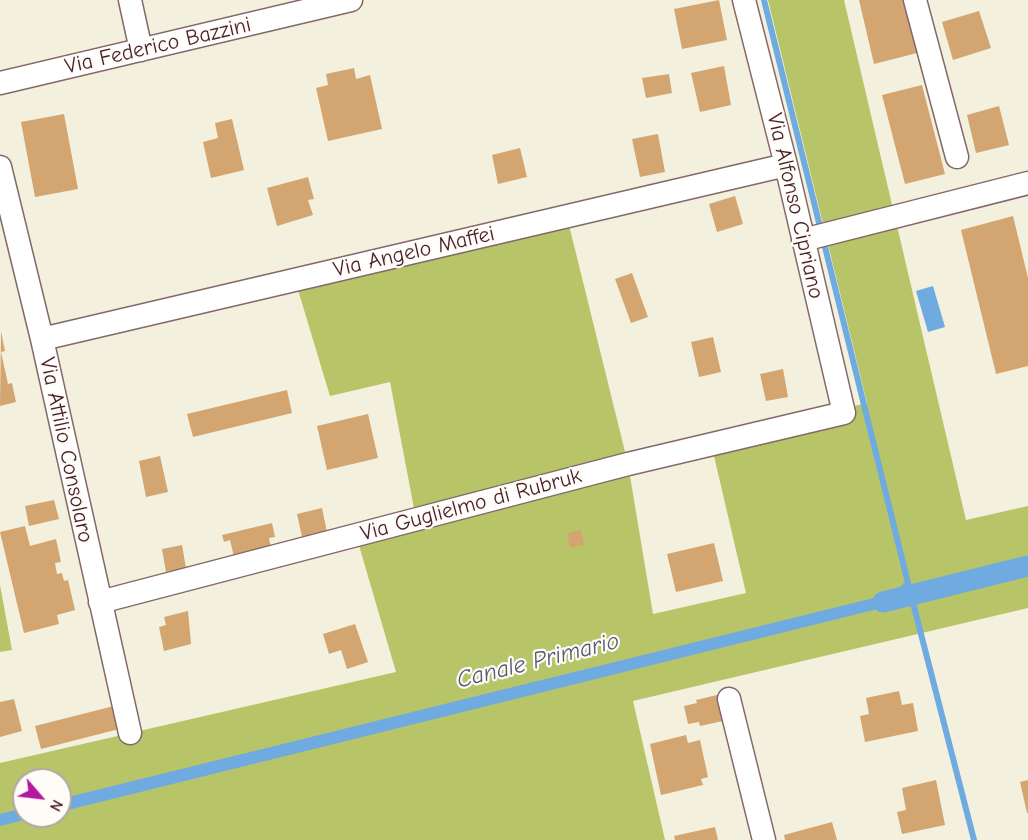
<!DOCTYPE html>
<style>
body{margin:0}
#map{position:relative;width:1028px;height:840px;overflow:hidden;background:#f3f0dd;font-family:"Comic Neue",sans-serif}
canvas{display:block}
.north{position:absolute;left:12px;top:768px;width:60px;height:60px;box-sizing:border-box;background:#fdfcf7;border:2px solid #b5a4a5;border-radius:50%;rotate:118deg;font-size:16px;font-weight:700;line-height:24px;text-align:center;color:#4a1f2b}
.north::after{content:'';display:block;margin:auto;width:21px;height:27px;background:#b5179e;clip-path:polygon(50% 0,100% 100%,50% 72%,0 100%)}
</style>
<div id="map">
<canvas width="1028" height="840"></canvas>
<div class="north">N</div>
</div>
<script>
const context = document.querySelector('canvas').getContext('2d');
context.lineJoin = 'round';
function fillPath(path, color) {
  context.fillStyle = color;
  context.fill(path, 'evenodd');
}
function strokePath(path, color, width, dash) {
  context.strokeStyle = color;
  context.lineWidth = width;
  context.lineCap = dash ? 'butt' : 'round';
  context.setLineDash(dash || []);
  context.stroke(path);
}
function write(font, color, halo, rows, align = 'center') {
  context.font = font + ' "Comic Neue",sans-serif';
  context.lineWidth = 4.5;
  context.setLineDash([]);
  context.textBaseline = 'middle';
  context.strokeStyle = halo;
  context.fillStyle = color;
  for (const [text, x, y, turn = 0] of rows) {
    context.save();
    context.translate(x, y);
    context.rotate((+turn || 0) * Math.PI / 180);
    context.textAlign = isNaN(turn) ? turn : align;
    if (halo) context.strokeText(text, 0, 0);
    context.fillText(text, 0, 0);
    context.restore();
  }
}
const green = new Path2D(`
 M768,0H844L966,520L1028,506V608L633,701L665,840H0V763L396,672L356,535L416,519L390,382L330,396L295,280L567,217L628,464L653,614L746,593L710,439L867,403ZM24,780H60V816H24Z
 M0,585L12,650L0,652Z`);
const water = new Path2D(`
 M933,286L945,327L928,332L916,291Z
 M907,580L914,605L898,604L60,812V799L894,593Z
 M24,808V816H42L0,826V814Z`);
const stream = new Path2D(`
 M764,0L909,587
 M912,599L974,840`);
const canal = new Path2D(`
 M883,602L1028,566`);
const building = new Path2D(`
 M719,0L727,40L682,49L674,9Z
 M859,0H904L917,53L874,64Z
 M979,11L991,48L953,60L942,22Z
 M724,66L731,105L700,112L691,73Z
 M354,68L356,79L370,75L382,129L328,141L316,88L328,85L326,74Z
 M669,74L672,93L646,98L642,78Z
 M922,85L945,174L905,184L882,95Z
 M999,106L1009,145L976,153L967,115Z
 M64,114L78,189L35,197L21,122Z
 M232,119L244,170L211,178L203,142L218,138L215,123Z
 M658,134L665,172L640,177L632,139Z
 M520,148L527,177L498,184L492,155Z
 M308,177L314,199L308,200L313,215L277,226L267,188Z
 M735,196L743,224L717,232L709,204Z
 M1013,216L1028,278V366L996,374L961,230Z
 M632,273L648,317L631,323L615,279Z
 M1,331L5,351L1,352L8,384L12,383L16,402L0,406Z
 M713,337L721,372L699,377L691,342Z
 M783,369L788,397L766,401L760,374Z
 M287,390L292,413L193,437L187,414Z
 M368,414L378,458L327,470L317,426Z
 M160,456L168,492L146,497L139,461Z
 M54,500L59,519L29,526L25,506Z
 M322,508L327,532L302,537L297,514Z
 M272,523L275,537L269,538L271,548L234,557L230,540L224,542L222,535Z
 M25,526L30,546L56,539L61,562L55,563L57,574L62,573L64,581L68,580L75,610L57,615L59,624L24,633L0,532Z
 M581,530L584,545L570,548L567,533Z
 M714,543L723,581L676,592L667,554Z
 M182,545L186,568L166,572L162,549Z
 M188,611L191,644L164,651L159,627L166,625L164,617Z
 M355,624L368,662L347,669L341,650L329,654L323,634Z
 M899,691L902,705L913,703L918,731L865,742L860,716L869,714L866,698Z
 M717,695L723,721L700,726L699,722L688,724L684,706L697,703L696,700Z
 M14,699L22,731L0,737V702Z
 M114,706L119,729L41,749L35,726Z
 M686,735L688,743L700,740L708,777L701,779L703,785L661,795L650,744Z
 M936,780L945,825L902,834L897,812L906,810L902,788Z
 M1028,780V813H1027L1020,782Z
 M832,822L837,840H785L784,835Z
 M715,827L718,840H675L674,836Z`);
const minor = new Path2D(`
 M130,0L141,50
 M915,0L957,157
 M0,83L351,0
 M0,167L42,339L130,733
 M803,240L1028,183
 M42,339L786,165
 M100,602L628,464L844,413L786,165L744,0
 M729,699L764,840`);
const streetNames = [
 ["Via Federico Bazzini",158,46,-13],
 ["Via Alfonso Cipriano",795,206,77],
 ["Via Angelo Maffei",414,252,-13],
 ["Via Attilio Consolaro",66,450,78],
 ["Via Guglielmo di Rubruk",471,505,-15]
];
const waterNames = [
 ["Canale Primario",538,661,-14]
];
fillPath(green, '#b7c568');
fillPath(water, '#6fabe0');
strokePath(stream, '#6fabe0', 6);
strokePath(canal, '#6fabe0', 21);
fillPath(building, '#d3a671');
strokePath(minor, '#856869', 25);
strokePath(minor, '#fff', 22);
write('22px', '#4a1f2b', '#fdfcf7', streetNames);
write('italic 24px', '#595773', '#fdfcf7', waterNames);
</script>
